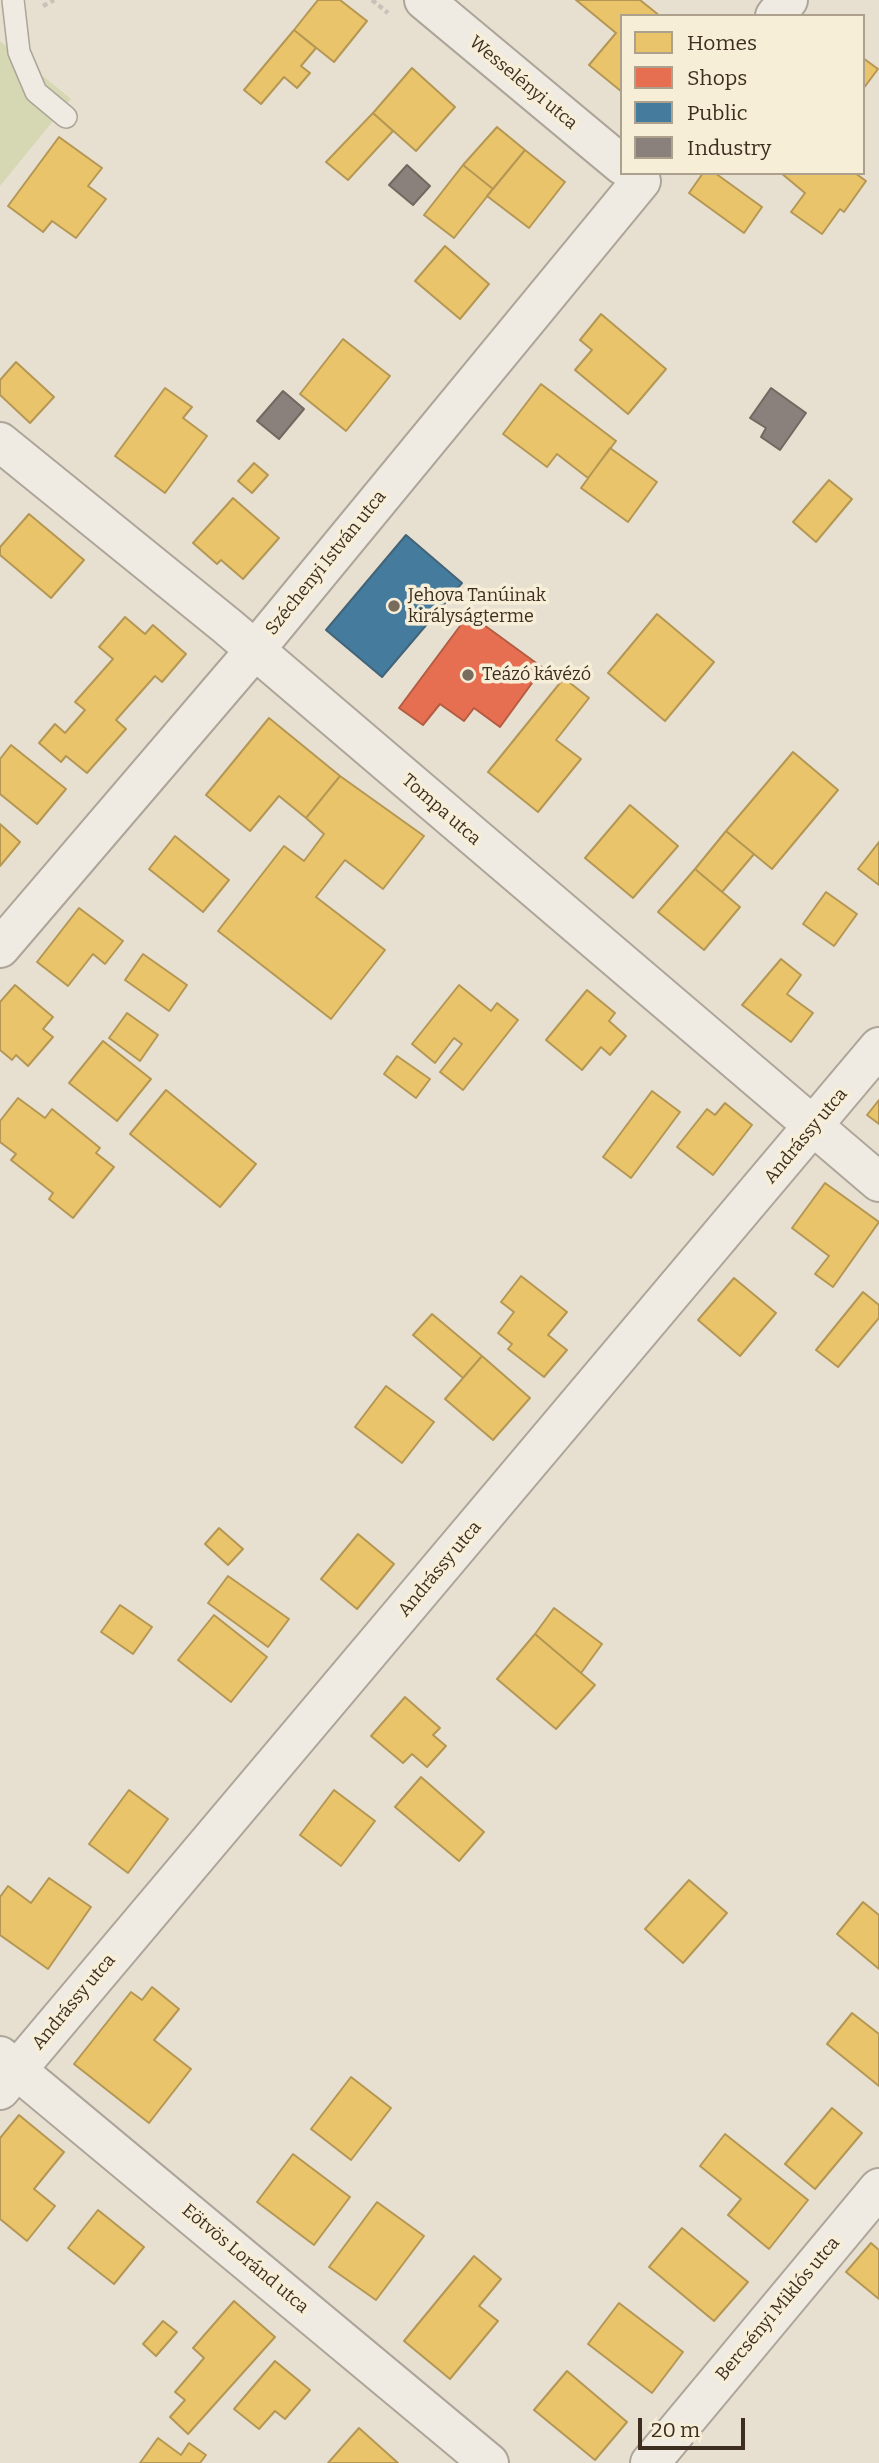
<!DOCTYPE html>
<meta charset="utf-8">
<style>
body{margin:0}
#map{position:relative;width:879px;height:2463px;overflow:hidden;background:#e7e0d1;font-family:Bitter,serif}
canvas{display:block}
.legend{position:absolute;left:620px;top:14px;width:245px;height:161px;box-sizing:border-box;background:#f7eed8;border:2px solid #ada18e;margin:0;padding:9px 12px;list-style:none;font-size:21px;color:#3d2e20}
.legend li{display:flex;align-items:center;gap:14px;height:35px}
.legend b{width:35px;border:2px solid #ada18e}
.scale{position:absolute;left:638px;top:2418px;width:107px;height:32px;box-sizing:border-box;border:4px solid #3d2e20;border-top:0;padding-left:9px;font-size:21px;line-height:24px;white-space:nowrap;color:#3d2e20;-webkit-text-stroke:5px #f7eed8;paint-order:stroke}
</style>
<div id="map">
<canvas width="879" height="2463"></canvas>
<ul class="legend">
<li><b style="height:19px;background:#e9c46a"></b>Homes</li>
<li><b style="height:19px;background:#e76f51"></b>Shops</li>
<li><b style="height:19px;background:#457b9d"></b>Public</li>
<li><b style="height:19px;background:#8a817c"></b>Industry</li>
</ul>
<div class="scale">20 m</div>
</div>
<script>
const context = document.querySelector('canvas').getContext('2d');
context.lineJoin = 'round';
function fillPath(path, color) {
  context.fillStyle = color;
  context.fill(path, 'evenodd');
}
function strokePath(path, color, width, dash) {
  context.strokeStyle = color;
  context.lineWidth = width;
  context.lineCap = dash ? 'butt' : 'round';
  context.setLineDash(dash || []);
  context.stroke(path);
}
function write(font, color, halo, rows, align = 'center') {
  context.font = font + ' Bitter,serif';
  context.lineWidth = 7;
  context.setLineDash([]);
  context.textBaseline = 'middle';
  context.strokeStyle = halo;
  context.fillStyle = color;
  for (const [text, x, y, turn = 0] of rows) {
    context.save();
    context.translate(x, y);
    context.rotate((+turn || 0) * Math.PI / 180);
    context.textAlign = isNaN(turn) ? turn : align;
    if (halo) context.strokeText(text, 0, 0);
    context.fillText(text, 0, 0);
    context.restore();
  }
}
const green = new Path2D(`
 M0,41L71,99L0,186Z`);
const homes = new Path2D(`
 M318,0H340L367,21L334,62L294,30Z
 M576,0H640L660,16H622V92L589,65L616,33Z
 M294,30L316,48L301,66L310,73L297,88L284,77L261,104L244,90Z
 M863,58L878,69L863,89Z
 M412,68L455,107L416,151L373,113Z
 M373,113L393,131L348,180L326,162Z
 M497,127L525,150L493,189L463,165Z
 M59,137L102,168L88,186L106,199L76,238L52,221L43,232L8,206Z
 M525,150L565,182L529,228L487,196Z
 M463,165L493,189L454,238L424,215Z
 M703,173H715L762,207L744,233L689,193Z
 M781,173H855L866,181L844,212L840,209L822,234L791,212L805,193Z
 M445,246L489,284L460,319L415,281Z
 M601,314L666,369L628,414L575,370L592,350L580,340Z
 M343,339L390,376L346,431L300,394Z
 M16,362L54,397L30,423L0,395V380Z
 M541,384L616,441L588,478L557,454L547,467L503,434Z
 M165,388L192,407L183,418L207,436L165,493L115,456Z
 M610,448L657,482L628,522L581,488Z
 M254,463L268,475L252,493L238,481Z
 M829,480L852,499L816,542L793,522Z
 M233,498L279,538L243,579L221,560L217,564L193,543Z
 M29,514L84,560L51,598L0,555V547Z
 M657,614L714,662L665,721L608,673Z
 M125,617L145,634L153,625L186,654L162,682L155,676L116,720L126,729L87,773L66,756L61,762L39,743L55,724L65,733L85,710L75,702L113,659L99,647Z
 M564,678L589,698L556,740L581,759L538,812L488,772Z
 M269,718L340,776L306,818L279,796L250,831L206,795Z
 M11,745L66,789L37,824L0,794V759Z
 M793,752L838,790L772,869L726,831Z
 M340,776L424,836L383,889L345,860L316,897L385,950L331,1019L218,931L284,846L304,861L324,834L306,818Z
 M630,805L678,846L633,898L585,858Z
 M0,824L20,842L0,866Z
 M726,831L754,854L722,892L695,869Z
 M175,836L229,880L203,912L149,869Z
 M879,842V885L858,869Z
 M695,869L740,907L704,950L658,912Z
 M826,892L857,914L834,946L803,924Z
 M79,908L123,941L105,964L93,954L68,986L37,962Z
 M143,954L187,985L169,1011L125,980Z
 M781,959L801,975L787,994L813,1013L791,1042L742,1005Z
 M15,985L53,1017L43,1029L53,1037L28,1066L16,1055L12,1060L0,1050V1002Z
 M459,985L491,1011L497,1003L518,1020L463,1090L440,1072L462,1044L454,1038L435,1063L412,1044Z
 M587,990L615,1013L609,1021L626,1036L610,1055L601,1047L582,1070L546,1040Z
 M127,1013L158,1035L140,1061L109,1038Z
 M103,1041L151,1079L117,1121L69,1083Z
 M397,1056L430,1079L416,1098L384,1074Z
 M166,1090L256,1164L220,1207L130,1134Z
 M652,1091L680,1112L631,1178L603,1157Z
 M18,1098L45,1118L52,1109L100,1148L96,1153L114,1167L73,1218L49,1199L53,1193L11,1160L16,1154L0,1142V1121Z
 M879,1100V1124L867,1115Z
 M725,1103L752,1125L713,1175L677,1147L707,1109L715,1115Z
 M825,1183L879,1222L833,1287L815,1274L829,1256L792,1228Z
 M521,1276L567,1312L548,1335L567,1350L544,1377L508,1349L512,1344L498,1333L514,1312L501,1302Z
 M734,1278L776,1313L740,1356L698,1320Z
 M863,1292L879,1305V1318L838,1367L816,1350Z
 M432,1314L482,1356L463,1378L413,1335Z
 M482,1356L530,1398L493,1440L445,1399Z
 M386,1386L434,1422L402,1463L355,1427Z
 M219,1528L243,1549L228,1565L205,1544Z
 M358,1534L394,1564L357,1609L321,1579Z
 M228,1576L289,1619L268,1647L208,1603Z
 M120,1605L152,1627L133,1654L101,1632Z
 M554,1608L602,1644L581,1673L535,1634Z
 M214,1615L267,1657L231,1702L178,1660Z
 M535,1634L595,1685L556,1729L497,1679Z
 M405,1697L440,1728L433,1735L446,1746L427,1767L412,1754L403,1763L371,1736Z
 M421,1777L484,1832L459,1861L395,1807Z
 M129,1790L168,1819L128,1873L89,1844Z
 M334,1790L375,1821L341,1866L300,1835Z
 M49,1878L91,1907L48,1969L0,1935V1897L8,1886L31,1903Z
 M689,1880L727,1913L683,1963L645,1929Z
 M863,1902L879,1915V1969L837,1934Z
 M152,1987L179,2009L154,2040L191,2069L149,2123L74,2064L131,1992L142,2000Z
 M852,2013L879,2034V2086L827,2044Z
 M351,2077L391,2108L351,2160L311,2129Z
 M832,2108L862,2133L815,2189L785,2164Z
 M19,2115L64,2152L34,2189L55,2206L27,2241L0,2219V2138Z
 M725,2134L808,2200L769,2249L728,2215L741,2199L700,2166Z
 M293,2154L350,2197L314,2245L257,2202Z
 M377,2202L424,2236L376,2300L329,2267Z
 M98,2210L144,2247L114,2284L68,2248Z
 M682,2228L748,2282L714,2321L649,2267Z
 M871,2243L879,2250V2299L846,2272Z
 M474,2256L501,2279L479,2306L498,2321L450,2379L404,2341Z
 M234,2301L275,2337L188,2434L170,2417L185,2400L175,2392L204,2358L193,2348Z
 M619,2303L683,2352L652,2393L588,2344Z
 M163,2321L177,2332L156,2356L143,2344Z
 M275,2361L310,2390L285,2419L275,2411L259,2429L234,2409Z
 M567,2371L627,2422L595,2460L534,2410Z
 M359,2428L398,2463H328Z
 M158,2438L181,2455L189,2443L206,2455L200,2463H140Z`);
const shops = new Path2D(`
 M469,614L543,668L500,727L474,708L464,721L440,704L423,725L399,708Z`);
const public = new Path2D(`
 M406,535L462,583L382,677L326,630Z`);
const industry = new Path2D(`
 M407,165L430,186L413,205L389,185Z
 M771,388L806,413L780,450L761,437L766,428L750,418Z
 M283,391L304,409L279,439L257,421Z`);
const path = new Path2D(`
 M372,0L388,13
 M43,6L54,0`);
const service = new Path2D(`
 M13,0L19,52L36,92L66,117`);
const minor = new Path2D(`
 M775,16L788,0
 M0,442L227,626L879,1182
 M0,2056L489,2463
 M0,2090L879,1047
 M650,2463L879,2188`);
const tertiary = new Path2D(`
 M424,0L622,165
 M0,948L255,650L641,181L631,173`);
const markers = [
 [394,606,7,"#786c5e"],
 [468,675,7,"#786c5e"]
];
const streetNames = [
 ["Wesselényi utca",523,83,40],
 ["Széchenyi István utca",326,563,-51],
 ["Tompa utca",441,810,41],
 ["Andrássy utca",806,1136,-50],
 ["Andrássy utca",440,1569,-50],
 ["Andrássy utca",74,2002,-50],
 ["Eötvös Loránd utca",245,2259,40],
 ["Bercsényi Miklós utca",778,2309,-50]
];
const poiNames = [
 ["Jehova Tanúinak",408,596],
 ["királyságterme",408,617],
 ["Teázó kávézó",482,675]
];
fillPath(green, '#d6d7b3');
fillPath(homes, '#e9c46a');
strokePath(homes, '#b59754', 2);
fillPath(shops, '#e76f51');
strokePath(shops, '#b45c42', 2);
fillPath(public, '#457b9d');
strokePath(public, '#436478', 2);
fillPath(industry, '#8a817c');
strokePath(industry, '#736860', 2);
strokePath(service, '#ada599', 24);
strokePath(minor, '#ada599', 42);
strokePath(tertiary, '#ada599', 42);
strokePath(path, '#c8c2b9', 4.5, [5, 3.5]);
strokePath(service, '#efebe3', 21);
strokePath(minor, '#efebe3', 38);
strokePath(tertiary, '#efebe3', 38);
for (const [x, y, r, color] of markers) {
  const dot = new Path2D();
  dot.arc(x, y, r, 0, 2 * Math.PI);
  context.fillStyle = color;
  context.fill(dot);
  strokePath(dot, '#f7eed8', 2.5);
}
write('18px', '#3d2e20', '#f7eed8', streetNames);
write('18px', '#3d2e20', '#f7eed8', poiNames, 'left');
</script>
